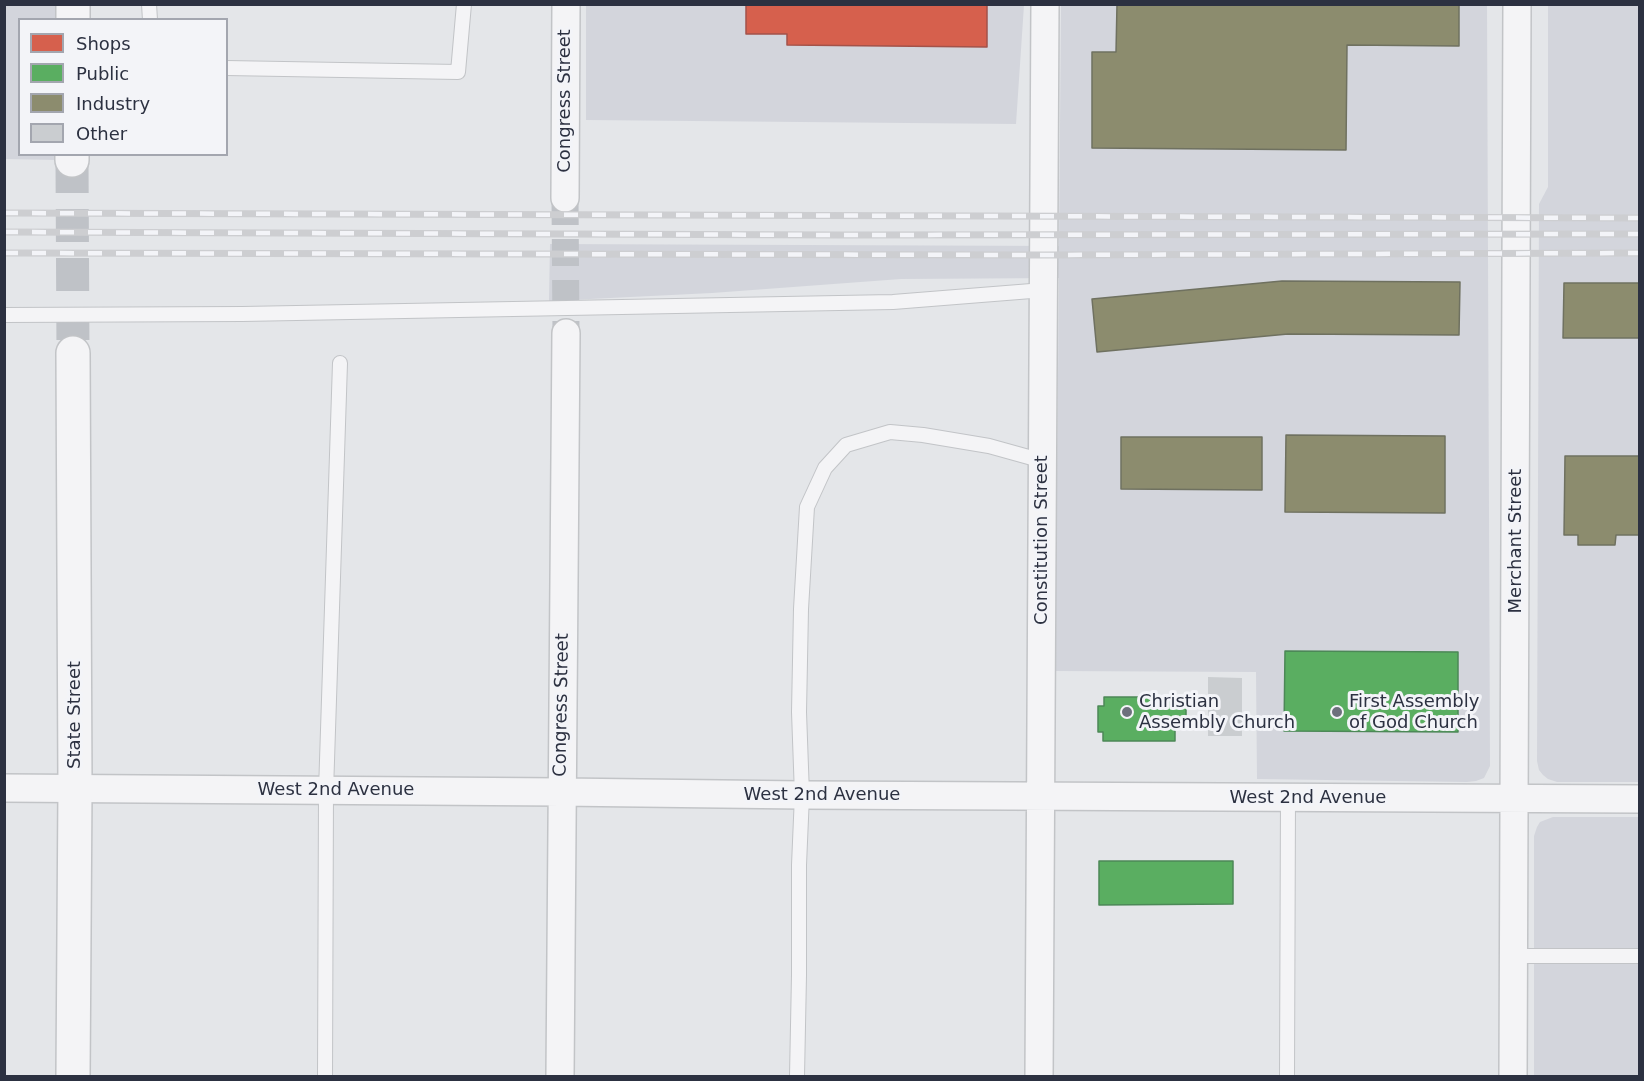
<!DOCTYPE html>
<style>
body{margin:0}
#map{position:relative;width:1644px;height:1081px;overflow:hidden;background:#e4e6e9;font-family:"DejaVu Sans",sans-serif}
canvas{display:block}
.frame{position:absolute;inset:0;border:6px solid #2c3141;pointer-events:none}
.legend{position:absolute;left:18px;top:18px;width:210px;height:138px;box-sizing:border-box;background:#f3f4f8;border:2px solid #a3a6af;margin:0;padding:8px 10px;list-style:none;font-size:18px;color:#2c3141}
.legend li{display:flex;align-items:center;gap:12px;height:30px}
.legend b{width:30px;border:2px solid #a3a6af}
</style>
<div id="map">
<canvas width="1644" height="1081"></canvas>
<div class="frame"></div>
<ul class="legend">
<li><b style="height:16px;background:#d6604d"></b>Shops</li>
<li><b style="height:16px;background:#5aae61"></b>Public</li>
<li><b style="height:16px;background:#8c8c6e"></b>Industry</li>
<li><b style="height:16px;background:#cacdd0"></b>Other</li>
</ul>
</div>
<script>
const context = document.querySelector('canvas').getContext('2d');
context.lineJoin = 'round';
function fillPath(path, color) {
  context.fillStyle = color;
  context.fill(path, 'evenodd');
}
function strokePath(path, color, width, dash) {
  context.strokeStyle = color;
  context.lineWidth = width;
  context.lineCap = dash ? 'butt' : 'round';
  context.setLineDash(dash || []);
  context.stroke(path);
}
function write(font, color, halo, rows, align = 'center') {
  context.font = font + ' "DejaVu Sans",sans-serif';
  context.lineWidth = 6;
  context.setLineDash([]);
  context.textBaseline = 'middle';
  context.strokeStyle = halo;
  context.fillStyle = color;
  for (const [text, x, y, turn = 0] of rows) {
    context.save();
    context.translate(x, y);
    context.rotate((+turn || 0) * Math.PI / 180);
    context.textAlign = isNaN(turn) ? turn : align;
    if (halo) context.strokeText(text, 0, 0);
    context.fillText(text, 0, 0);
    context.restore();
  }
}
const built = new Path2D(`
 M4,5H55V19L20,20V154L56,155V160L5,159Z
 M586,5H1024L1016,124L586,120Z
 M1061,5H1487L1490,766L1484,778L1476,781L1467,782L1257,779L1256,672L1055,671L1059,278L901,279L712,293L549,301L550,244L1059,246Z
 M1548,5H1639V782H1557L1548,779L1543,775L1539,770L1537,761L1539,204L1548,187Z
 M1553,817H1639V1076H1534V836L1537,827L1540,822Z`);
const shops = new Path2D(`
 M746,4H987V47L787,45V34H746Z`);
const public = new Path2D(`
 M1285,651L1458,652V732L1284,731Z
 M1104,697H1186V727H1175V741H1103V732H1098V706H1104Z
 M1099,861H1233V904L1099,905Z`);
const industry = new Path2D(`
 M1117,4H1459V46L1347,45L1346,150L1092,148V52H1116Z
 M1282,281L1460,282L1459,335L1288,334L1097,352L1092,299Z
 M1564,283H1640V338H1563Z
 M1286,435L1445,436V513L1285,512Z
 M1121,437H1262V490L1121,489Z
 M1565,456H1640V535H1616L1615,545H1578V535H1564Z`);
const building = new Path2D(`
 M1208,677L1242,678V736H1208Z`);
const minorTunnel = new Path2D(`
 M565,198L566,333`);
const tertiaryTunnel = new Path2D(`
 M72,160L73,353`);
const service = new Path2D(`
 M149,4L150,20
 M226,68L458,72L464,4
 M4,315L242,314L893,302L1044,290
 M1514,956H1640
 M325,1076L326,791L340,363
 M797,1076L799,975V865L802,795L799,712L801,609L807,507L825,468L846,445L890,432L923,435L989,446L1043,461
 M1287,1076L1288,797`);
const minor = new Path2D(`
 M565,198L566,4
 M4,788L561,792L802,795L1640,799
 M560,1076L566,333
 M1039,1076L1045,4
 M1513,1076L1517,4`);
const tertiary = new Path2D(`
 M73,20V4
 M72,160V154
 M73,1076L75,788L73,353`);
const rail = new Path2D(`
 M4,213L1640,218
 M4,232L841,235L1640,234
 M4,253L1044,255L1640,253`);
const markers = [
 [1127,712,6,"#6c707c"],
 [1337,712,6,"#6c707c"]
];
const streetNames = [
 ["Congress Street",565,101,-90],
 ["Constitution Street",1042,540,-90],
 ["Merchant Street",1516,541,-90],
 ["Congress Street",562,705,-89],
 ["State Street",75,715,-90],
 ["West 2nd Avenue",336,790],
 ["West 2nd Avenue",822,795],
 ["West 2nd Avenue",1308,798]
];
const poiNames = [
 ["Christian",1139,702],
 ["Assembly Church",1139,723],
 ["First Assembly",1349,702],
 ["of God Church",1349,723]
];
fillPath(built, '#d3d5dc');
fillPath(shops, '#d6604d');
strokePath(shops, '#a35249', 1.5);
fillPath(public, '#5aae61');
strokePath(public, '#4c8857', 1.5);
fillPath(industry, '#8c8c6e');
strokePath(industry, '#6f7160', 1.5);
fillPath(building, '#cacdd0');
strokePath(minorTunnel, '#bfc2c7', 27, [27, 14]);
strokePath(tertiaryTunnel, '#bfc2c7', 33, [33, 16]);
strokePath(service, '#c2c4c7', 16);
strokePath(minor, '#c2c4c7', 30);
strokePath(tertiary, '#c2c4c7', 36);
strokePath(service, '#f4f4f6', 14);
strokePath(minor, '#f4f4f6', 27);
strokePath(tertiary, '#f4f4f6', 33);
strokePath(rail, '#cdced1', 7);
strokePath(rail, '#f3f4f8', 4.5, [14]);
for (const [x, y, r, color] of markers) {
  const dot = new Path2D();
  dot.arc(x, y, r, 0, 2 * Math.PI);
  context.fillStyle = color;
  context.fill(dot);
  strokePath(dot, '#f3f4f8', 2);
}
write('18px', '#2c3141', '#f3f4f8', streetNames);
write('18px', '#2c3141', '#f3f4f8', poiNames, 'left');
</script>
